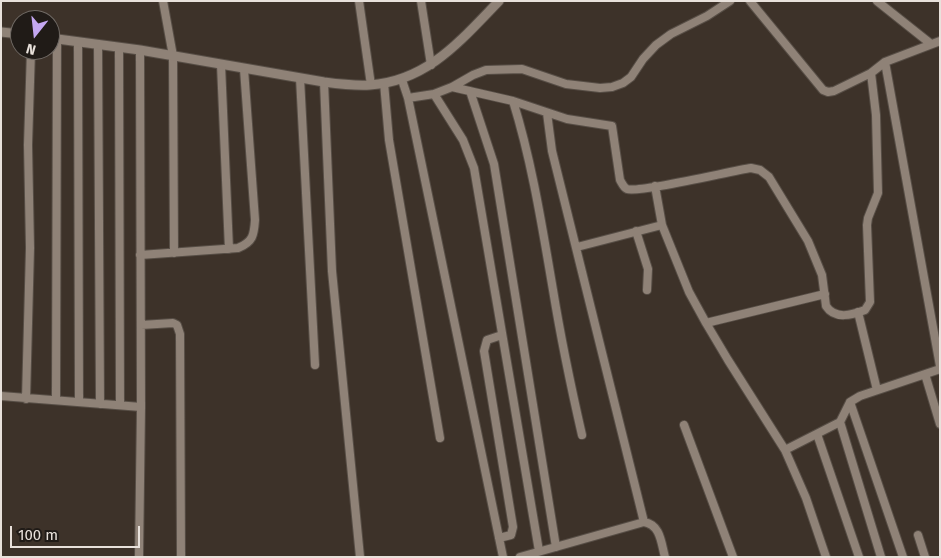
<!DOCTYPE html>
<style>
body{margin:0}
#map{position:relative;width:941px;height:558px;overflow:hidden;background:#3d3229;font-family:"Fira Sans",sans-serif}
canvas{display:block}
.frame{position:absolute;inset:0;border:2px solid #e8e1db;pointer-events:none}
.north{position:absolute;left:10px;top:10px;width:50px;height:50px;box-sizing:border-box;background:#201b17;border:1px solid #706a65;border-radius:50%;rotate:196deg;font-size:14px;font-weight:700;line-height:20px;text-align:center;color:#e8e1db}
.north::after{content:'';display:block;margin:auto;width:18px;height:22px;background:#c4a7f1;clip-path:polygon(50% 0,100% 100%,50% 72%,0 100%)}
.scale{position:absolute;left:10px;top:526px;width:130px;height:22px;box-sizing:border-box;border:2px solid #e8e1db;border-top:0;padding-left:6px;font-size:15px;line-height:18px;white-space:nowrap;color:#e8e1db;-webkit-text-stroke:4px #201b17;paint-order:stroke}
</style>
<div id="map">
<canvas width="941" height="558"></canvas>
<div class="frame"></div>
<div class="north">N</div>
<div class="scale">100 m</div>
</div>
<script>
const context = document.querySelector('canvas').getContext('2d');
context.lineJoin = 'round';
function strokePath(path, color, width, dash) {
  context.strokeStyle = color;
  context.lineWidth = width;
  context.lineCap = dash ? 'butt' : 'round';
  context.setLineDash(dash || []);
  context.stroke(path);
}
const minor = new Path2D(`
 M163,1L173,56L174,253
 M359,1L371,85
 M421,1L431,65
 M750,1L823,90L828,92L834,91L871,73
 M877,1L931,44
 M78,42L79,402
 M98,45L100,404
 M119,47L120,405
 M885,62L940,366
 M221,65L229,249
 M300,78L315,365
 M402,80L408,98L434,94L452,87L473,75L486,70L522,69L566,84L600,88L612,87L623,83L631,77L643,59L656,45L671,34L707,16L730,1
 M324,82L332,271L360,557
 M384,83L389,140L440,438
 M452,87L513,101L567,119L612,126L620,180C622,183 623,187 627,189C639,193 731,171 751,168L760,170L769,177L808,241L822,275L826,306C835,320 852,315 865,310L870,302L867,225L868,218L878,193L876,115L871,73L885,62L940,41
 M470,91L494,164L556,547
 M434,94L463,140L474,168L539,551
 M408,98L503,557
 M513,101C532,162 542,226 553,290C561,339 571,387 582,435
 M547,113L552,151L644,522
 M655,186L662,225L689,292L706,323L728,360L785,450L806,498L826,557
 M636,231L648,269L647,290
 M577,247L662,225
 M140,255L238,248C253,242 254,235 255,220L244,69
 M858,312L877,390
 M706,323L825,294
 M141,325L173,323L177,325L180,334L181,557
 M925,374L940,424
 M1,396L141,407
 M26,399L30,248L28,145L31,50
 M56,400L57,39
 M850,402L903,557
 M840,422L881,557
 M684,425L733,557
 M817,434L859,557
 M785,450L840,422L850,402L860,396L940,369
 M918,535L925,557
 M499,538L511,535L513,527L484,351L487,340L502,335
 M139,557L141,407L140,50
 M520,557L644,522C661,525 661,543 665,557`);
const tertiary = new Path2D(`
 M1,32L20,34
 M50,38L140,50L324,82C339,84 354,86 370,85C428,81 461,40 499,1`);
strokePath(minor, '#574e46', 10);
strokePath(tertiary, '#574e46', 11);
strokePath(minor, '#8f8277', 8);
strokePath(tertiary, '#8f8277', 9);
</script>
